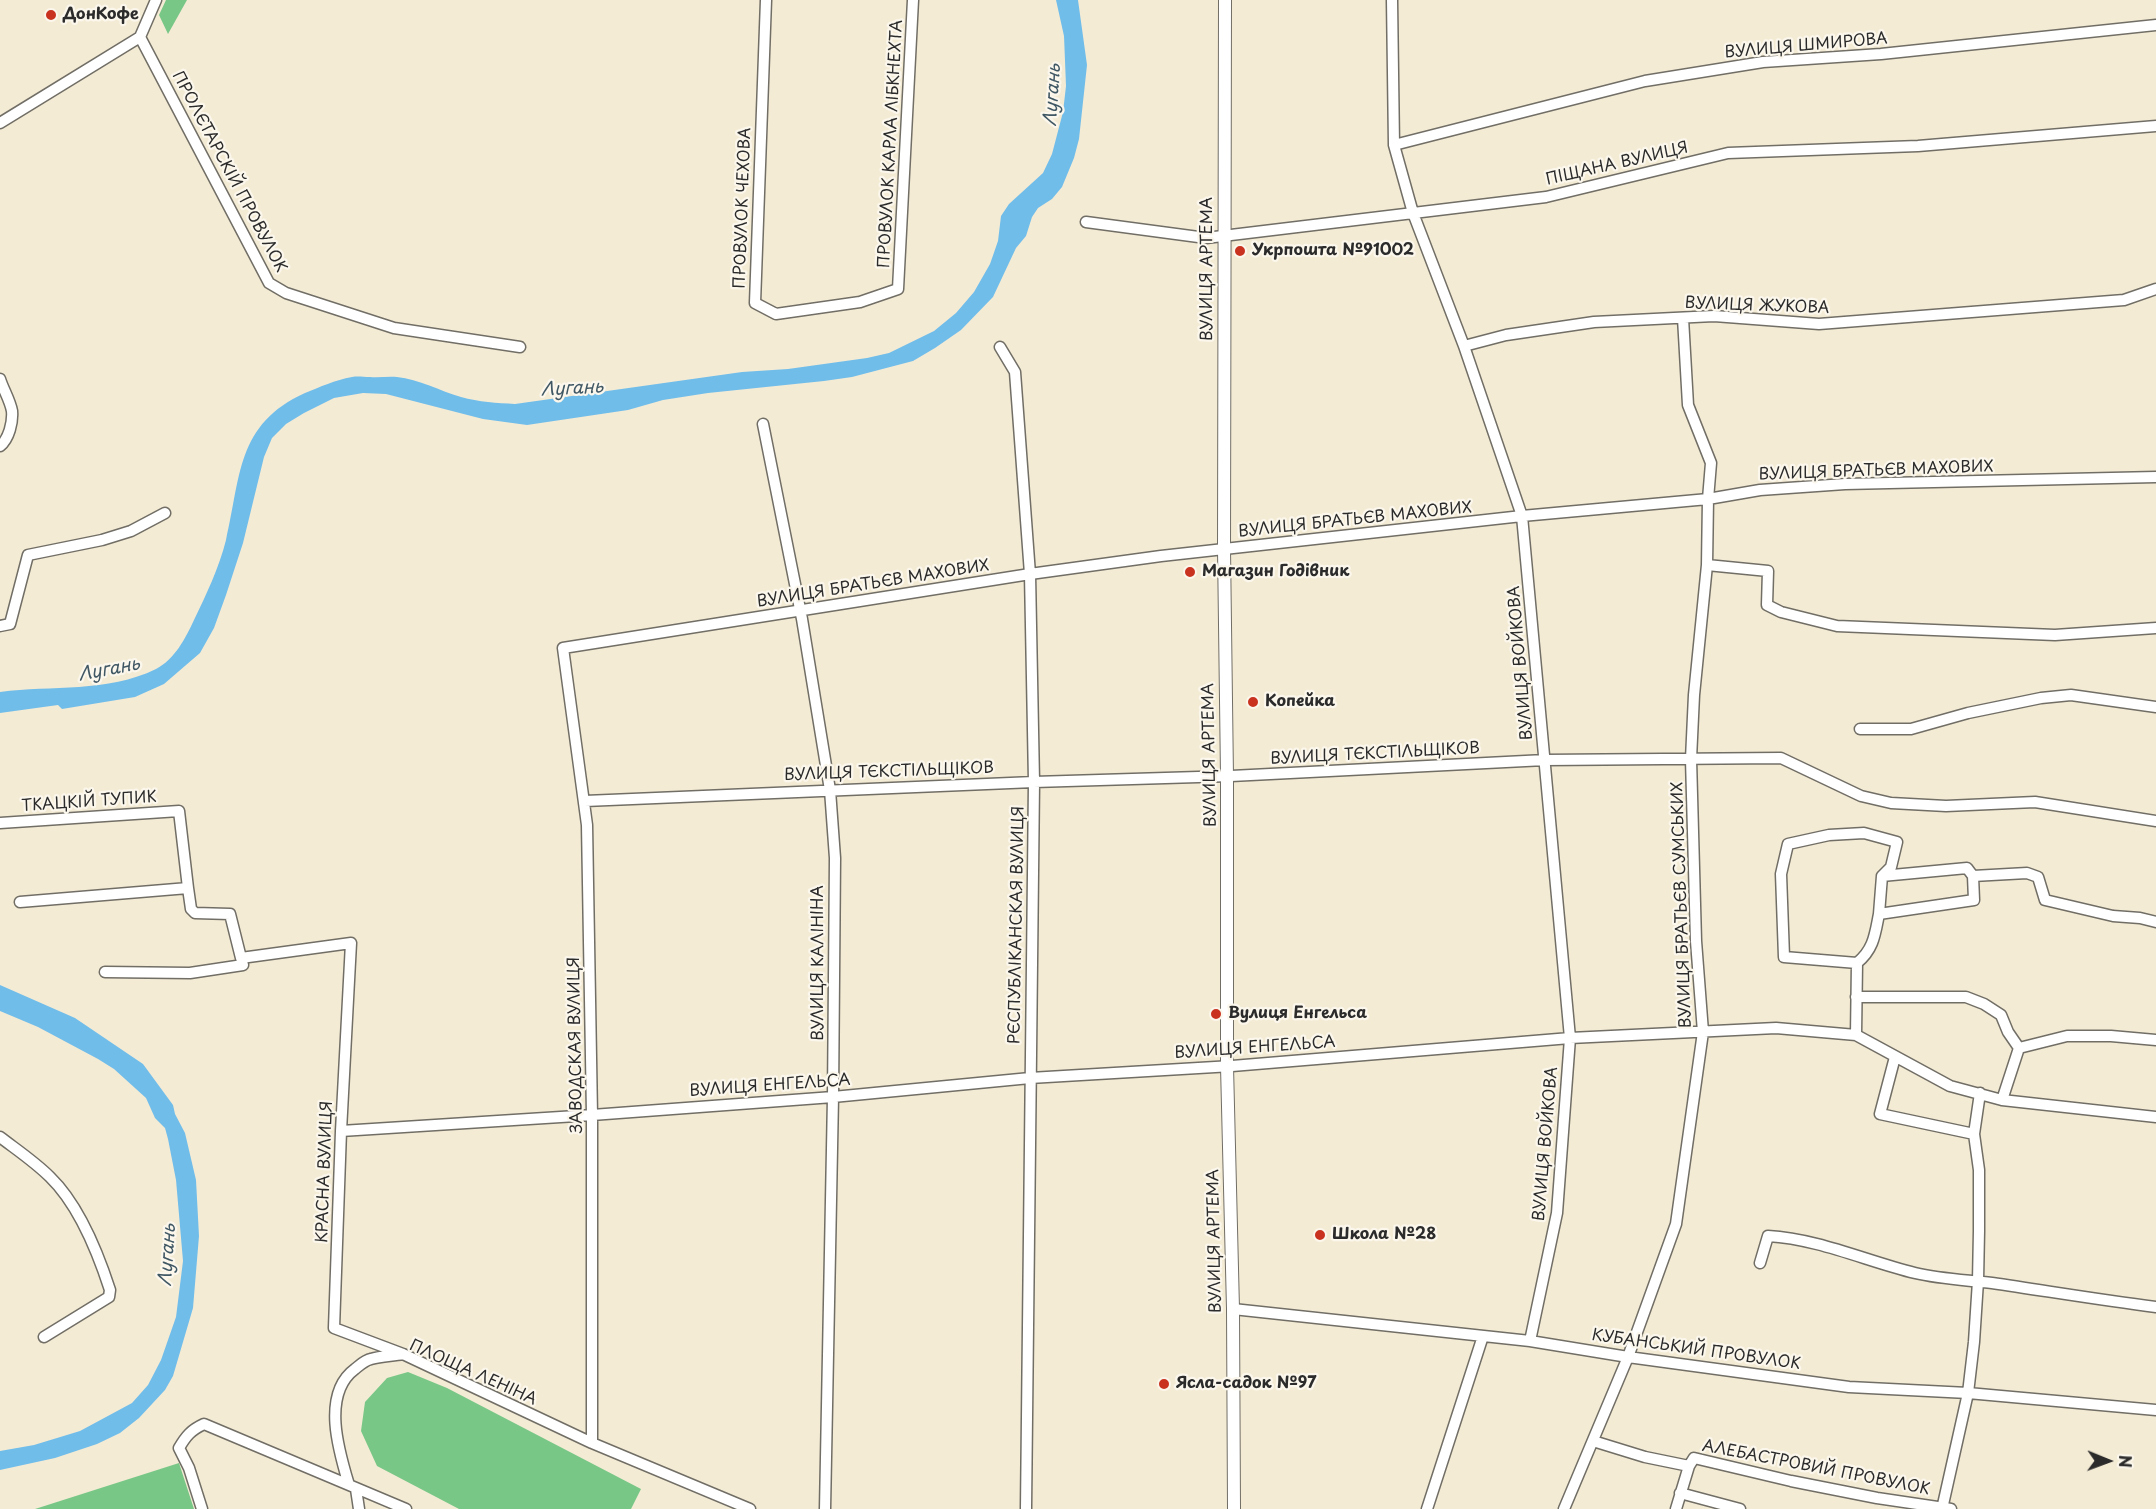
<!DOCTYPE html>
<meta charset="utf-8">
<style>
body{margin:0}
#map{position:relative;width:2156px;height:1509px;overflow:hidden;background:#f4ebd5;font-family:"Playpen Sans",sans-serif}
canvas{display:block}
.north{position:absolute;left:2078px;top:1431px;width:60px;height:60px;-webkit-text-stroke:4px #fbf7ec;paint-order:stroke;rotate:91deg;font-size:16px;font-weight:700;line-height:24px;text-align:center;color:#2b2b2b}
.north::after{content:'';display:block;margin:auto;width:21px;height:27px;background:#2b2b2b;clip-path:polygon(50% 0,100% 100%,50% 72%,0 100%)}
</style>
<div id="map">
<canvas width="2156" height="1509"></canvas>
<div class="north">N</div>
</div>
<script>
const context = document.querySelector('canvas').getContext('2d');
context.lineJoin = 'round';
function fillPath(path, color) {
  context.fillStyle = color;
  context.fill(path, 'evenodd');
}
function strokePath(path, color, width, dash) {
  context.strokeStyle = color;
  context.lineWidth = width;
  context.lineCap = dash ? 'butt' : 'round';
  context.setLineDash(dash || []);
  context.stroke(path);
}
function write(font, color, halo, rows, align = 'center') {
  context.font = font + ' "Playpen Sans",sans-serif';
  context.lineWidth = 4.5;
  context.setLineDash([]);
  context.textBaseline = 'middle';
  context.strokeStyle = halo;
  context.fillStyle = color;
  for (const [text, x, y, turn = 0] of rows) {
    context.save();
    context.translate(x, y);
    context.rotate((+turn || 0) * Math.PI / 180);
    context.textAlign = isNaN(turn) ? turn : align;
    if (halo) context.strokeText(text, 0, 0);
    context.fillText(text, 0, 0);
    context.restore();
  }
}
const green = new Path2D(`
 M166,0H187L168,34L159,15Z
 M408,1372L447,1388L641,1489L631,1509H459L377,1466L361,1431L365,1402L387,1378Z
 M179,1463L194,1509H35Z`);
const water = new Path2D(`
 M1056,0H1078L1087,65L1079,139L1074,158L1062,187L1052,199L1038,208L1032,217L1026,236L1016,248L993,297L961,330L935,348L913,361L852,377L824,381L708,393L663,400L628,410L527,425L483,419L386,394L363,393L334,398L304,413L286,424L272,438L264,457L243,543L226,595L214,628L200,653L164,684L135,697L62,709L58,705L0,713V692C52,685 107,693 156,669C175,659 185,639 194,620C206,595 219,568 226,540C241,477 236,424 305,393C320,387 335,380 352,377C358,376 363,377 370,377C379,378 388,376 397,377C419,379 440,391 461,397C479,402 497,403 515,404L742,372L788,369L867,358L889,353L934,331L956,313L974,292L990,264L998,241L1001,216L1009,204L1043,173L1052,154L1063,112L1066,86L1064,36Z
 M0,985L75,1018L143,1064L173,1105L175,1114L185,1133L196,1180L199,1236L193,1308L173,1376L165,1390L139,1418L120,1433L97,1444L55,1458L0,1470V1451L34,1445L80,1431L132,1403L148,1385L161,1360L176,1317L183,1261L176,1180L168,1139L165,1128L155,1118L146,1098L114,1069L98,1059L38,1027L0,1011Z`);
const minor = new Path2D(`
 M766,0L755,303L776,314L860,302L898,289L913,0
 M1392,0L1394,145L1413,213L1464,346L1522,516L1570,1038L1557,1213L1530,1341
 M140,37L269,283L286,293L394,328L520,347
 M0,123L140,37L156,0
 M1394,145L1645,81L1763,62L1881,54L2156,25
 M1086,222L1206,238L1546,197L1728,153L1918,146L2156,126
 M1464,346L1506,335L1594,322L1714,316L1819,324L2124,300L2156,289
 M1000,347L1015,372L1030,574L1034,782L1026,1509
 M0,379C3,389 10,400 12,411C13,422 9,439 0,446
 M763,424L802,619L830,790L835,858L833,1097L825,1509
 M1707,565L1768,571L1767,605L1781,612L1837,626L2055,635L2156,628
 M0,626L10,624L28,555L102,540L131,531L165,513
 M1860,729H1911L1968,713L2041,698L2071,695L2156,707
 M585,801L1034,782L1231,776L1545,760L1781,758L1861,796L1891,803L1946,806L2035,802L2156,821
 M0,823L179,811L188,888L20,902
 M188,888L191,909L195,913L230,914L241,958
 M1879,914L1882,876
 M1857,963L1784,957L1781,874L1788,844L1829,835L1864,833L1897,842L1891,867L1882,876L1967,868L1973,876L2027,873L2038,877L2045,900L2113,916L2140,918L2156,922
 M105,972L190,973L243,965L241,958L351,943L341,1131L334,1328L403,1354
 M1856,997H1966L1984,1004L2001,1015L2008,1032L2019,1048L2067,1036H2111L2156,1040
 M1856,1035L1857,963C1874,949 1875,934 1879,914L1974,900L1973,876
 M1895,1057L1880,1114L1974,1134
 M2002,1100L2019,1048
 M341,1131L592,1115L833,1097L1030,1078L1232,1066L1570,1038L1776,1028L1856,1035L1950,1086L2002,1100L2156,1117
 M0,1137C17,1150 35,1162 50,1177C79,1205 98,1253 110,1290L109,1297L44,1337
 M1760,1263L1768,1236C1819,1239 1866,1261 1915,1273C1940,1279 1967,1280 1992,1283C2047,1291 2101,1300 2156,1307
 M1233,1309L1530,1341L1628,1357L1849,1387L1968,1393L2156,1410
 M1593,1441L1645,1457L1689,1466
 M592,1443V1115L587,825L563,648L1030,574L1161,556L1522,516L1708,499L1760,490L1845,484L2156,477
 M356,1489L359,1509
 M1680,1493L1740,1509
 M202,1509L189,1468L179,1448C186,1436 191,1430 204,1424L349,1485
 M406,1509L349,1485C339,1452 321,1394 355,1369C360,1365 365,1360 371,1359C381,1356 392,1356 403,1354L592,1443L750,1509
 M1427,1509L1483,1336
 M1564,1509L1628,1357L1676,1224L1703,1032L1696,941L1691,759L1694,695L1707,565L1708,499L1711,463L1688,405L1683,318
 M1676,1509L1689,1466L1694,1458L1791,1481L1877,1498L1951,1509
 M1942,1509L1968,1393L1974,1342L1978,1281L1979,1231V1170L1974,1134L1980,1093`);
const tertiary = new Path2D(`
 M1225,0L1224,549L1227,776V1066L1233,1309L1234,1509`);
const markers = [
 [51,15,6,"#c8321e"],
 [1240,251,6,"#c8321e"],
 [1190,572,6,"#c8321e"],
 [1253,702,6,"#c8321e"],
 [1216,1014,6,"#c8321e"],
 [1320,1235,6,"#c8321e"],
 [1164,1384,6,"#c8321e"]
];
const poiNames = [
 ["ДонКофе",63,15],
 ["Укрпошта №91002",1252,251],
 ["Магазин Годівник",1202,572],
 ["Копейка",1265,702],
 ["Вулиця Енгельса",1228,1014],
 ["Школа №28",1332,1235],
 ["Ясла-садок №97",1176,1384]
];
const streetNames = [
 ["ВУЛИЦЯ ШМИРОВА",1806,46,-5],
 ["ПРОВУЛОК КАРЛА ЛІБКНЕХТА",891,144,-87],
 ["ПІЩАНА ВУЛИЦЯ",1617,164,-13],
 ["ПРОЛЄТАРСКІЙ ПРОВУЛОК",229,172,62],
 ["ПРОВУЛОК ЧЕХОВА",743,208,-88],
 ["ВУЛИЦЯ АРТЕМА",1208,269,-90],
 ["ВУЛИЦЯ ЖУКОВА",1757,306,2],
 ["ВУЛИЦЯ БРАТЬЄВ МАХОВИХ",1876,471,-2],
 ["ВУЛИЦЯ БРАТЬЄВ МАХОВИХ",1355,520,-6],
 ["ВУЛИЦЯ БРАТЬЄВ МАХОВИХ",873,584,-9],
 ["ВУЛИЦЯ ВОЙКОВА",1521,663,-95],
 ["ВУЛИЦЯ ТЄКСТІЛЬЩІКОВ",1375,754,-3],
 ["ВУЛИЦЯ АРТЕМА",1210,755,-91],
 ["ВУЛИЦЯ ТЄКСТІЛЬЩІКОВ",889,772,-2],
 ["ТКАЦКІЙ ТУПИК",89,802,-4],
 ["ВУЛИЦЯ БРАТЬЄВ СУМСЬКИХ",1682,905,-92],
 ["РЄСПУБЛІКАНСКАЯ ВУЛИЦЯ",1017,925,-89],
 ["ВУЛИЦЯ КАЛІНІНА",819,963,-90],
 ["ЗАВОДСКАЯ ВУЛИЦЯ",576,1045,-91],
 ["ВУЛИЦЯ ЕНГЕЛЬСА",1255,1048,-4],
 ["ВУЛИЦЯ ЕНГЕЛЬСА",770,1086,-4],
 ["ВУЛИЦЯ ВОЙКОВА",1546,1144,-85],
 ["КРАСНА ВУЛИЦЯ",325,1172,-88],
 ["ВУЛИЦЯ АРТЕМА",1215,1241,-91],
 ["КУБАНСЬКИЙ ПРОВУЛОК",1696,1350,8],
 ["ПЛОЩА ЛЕНІНА",473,1373,24],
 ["АЛЕБАСТРОВИЙ ПРОВУЛОК",1816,1468,11]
];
const waterNames = [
 ["Лугань",1053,95,-86],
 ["Лугань",572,389,-3],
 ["Лугань",109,670,-11],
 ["Лугань",168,1255,-86]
];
fillPath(green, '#79c787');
fillPath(water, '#71bdea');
strokePath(minor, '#716e66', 13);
strokePath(tertiary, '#716e66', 14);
strokePath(minor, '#fff', 10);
strokePath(tertiary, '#fff', 12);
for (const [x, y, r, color] of markers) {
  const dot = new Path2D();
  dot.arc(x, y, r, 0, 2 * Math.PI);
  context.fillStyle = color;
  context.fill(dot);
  strokePath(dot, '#fbf7ec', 2);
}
write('bold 16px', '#2b2b2b', '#fbf7ec', poiNames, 'left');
write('16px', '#2b2b2b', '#fbf7ec', streetNames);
write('italic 18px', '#405764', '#fbf7ec', waterNames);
</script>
